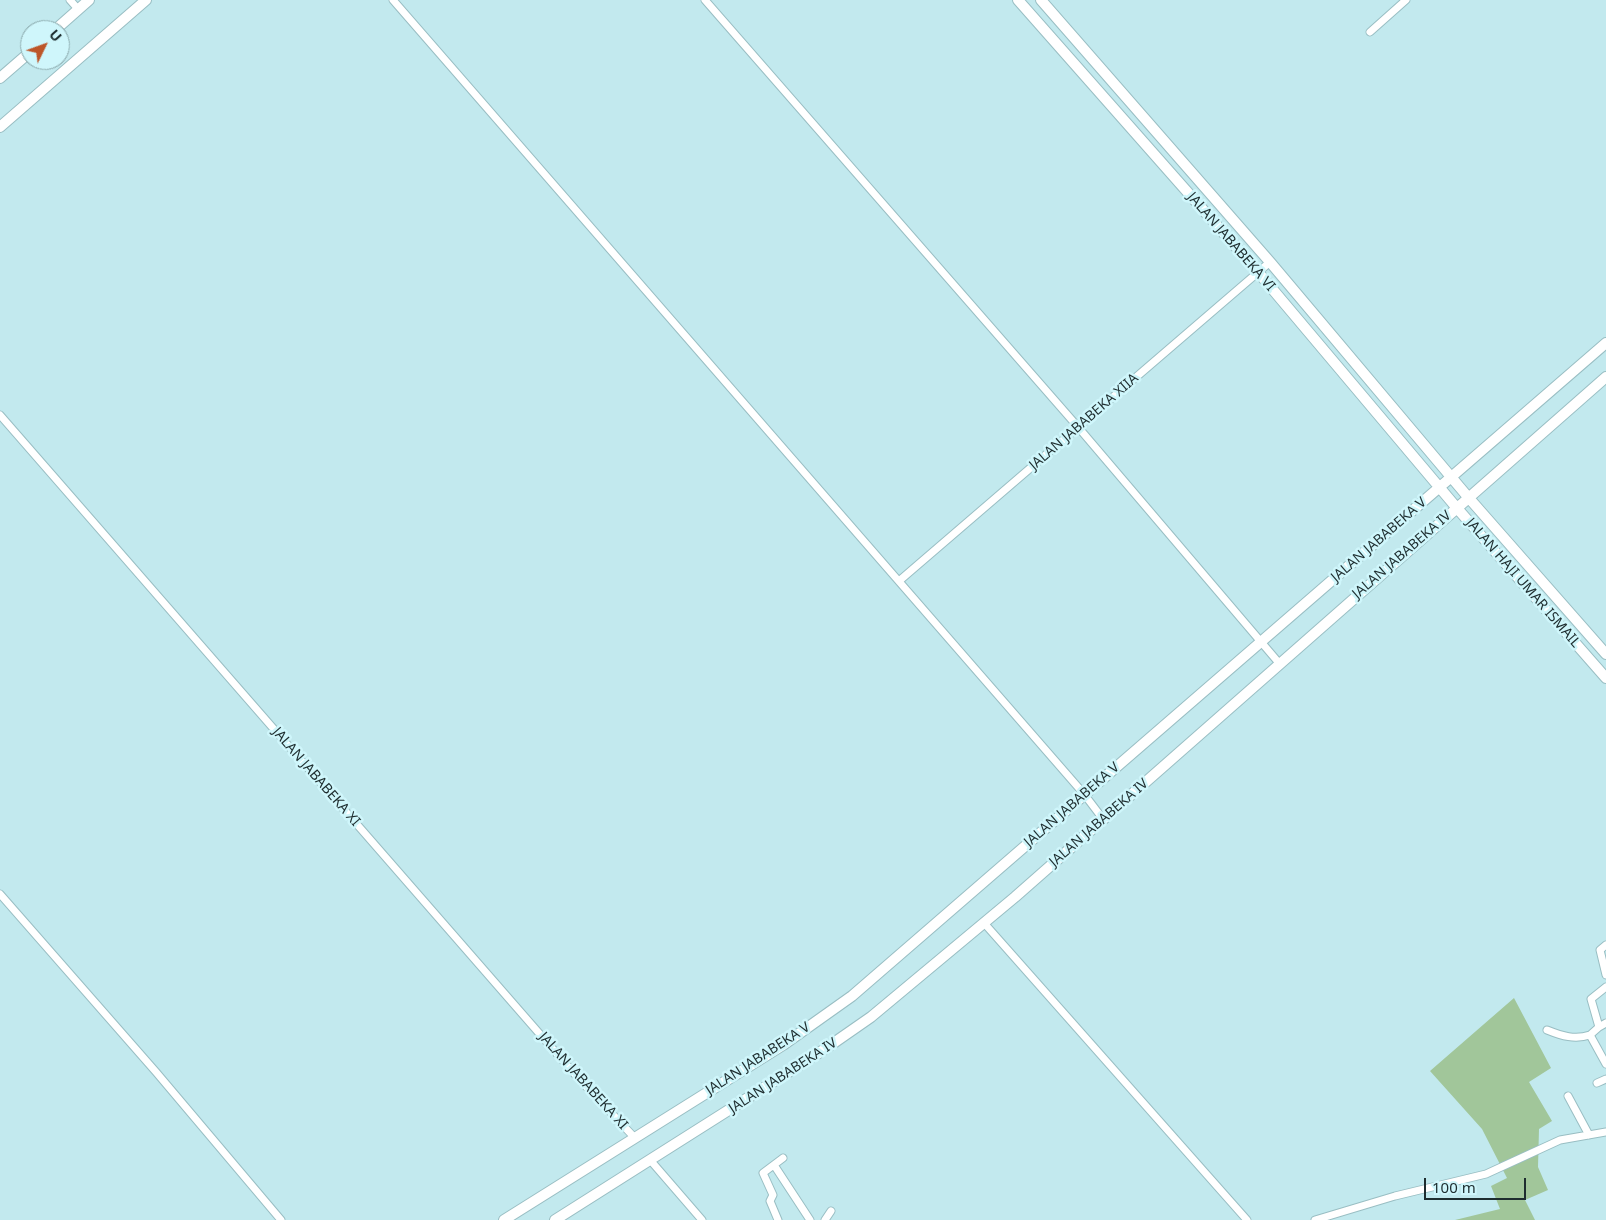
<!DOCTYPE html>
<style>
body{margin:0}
#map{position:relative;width:1606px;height:1220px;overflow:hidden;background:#c2e9ee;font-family:"Noto Sans",sans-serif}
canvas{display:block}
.north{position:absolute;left:20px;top:20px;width:50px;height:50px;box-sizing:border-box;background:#cff6fb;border:1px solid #88a6a9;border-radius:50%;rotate:48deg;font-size:14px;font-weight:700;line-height:20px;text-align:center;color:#1e2d2f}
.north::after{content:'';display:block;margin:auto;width:18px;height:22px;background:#bd5629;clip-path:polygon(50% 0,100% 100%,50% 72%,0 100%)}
.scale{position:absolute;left:1424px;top:1178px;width:102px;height:22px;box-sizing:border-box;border:2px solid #1e2d2f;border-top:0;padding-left:6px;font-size:15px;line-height:18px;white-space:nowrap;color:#1e2d2f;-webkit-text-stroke:4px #cff6fb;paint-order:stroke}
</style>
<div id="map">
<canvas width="1606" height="1220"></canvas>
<div class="north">U</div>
<div class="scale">100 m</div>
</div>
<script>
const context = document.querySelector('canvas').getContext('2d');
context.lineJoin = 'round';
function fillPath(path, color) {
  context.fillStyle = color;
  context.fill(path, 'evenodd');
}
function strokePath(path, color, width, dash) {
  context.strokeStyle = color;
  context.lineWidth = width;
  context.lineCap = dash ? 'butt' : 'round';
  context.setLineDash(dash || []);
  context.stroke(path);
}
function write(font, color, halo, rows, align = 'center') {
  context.font = font + ' "Noto Sans",sans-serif';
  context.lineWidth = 5;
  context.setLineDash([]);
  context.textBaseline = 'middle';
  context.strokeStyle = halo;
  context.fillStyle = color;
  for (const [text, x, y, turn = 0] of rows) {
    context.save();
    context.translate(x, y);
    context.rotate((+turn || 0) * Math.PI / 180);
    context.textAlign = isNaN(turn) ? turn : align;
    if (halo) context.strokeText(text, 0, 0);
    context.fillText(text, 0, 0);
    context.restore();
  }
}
const green = new Path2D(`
 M1514,998L1551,1068L1529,1082L1552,1121L1539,1129L1538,1167L1548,1190L1525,1200L1535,1220H1455L1500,1209L1491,1186L1507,1178L1482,1129L1430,1071Z`);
const street = new Path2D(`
 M70,0L78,9
 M393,0L1084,794L1103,819
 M705,0L1078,427L1279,663
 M1370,32L1406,0
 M0,415L579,1079L634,1137
 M899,581L1270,262
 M0,894L156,1072L281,1220
 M984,923L1247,1220
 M1606,945L1600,950L1606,975
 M1606,1023L1599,1027L1590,1035L1606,1064
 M1599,1027L1591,999L1606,987
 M1547,1030C1562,1036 1575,1040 1590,1035
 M1597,1083L1606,1079
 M1568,1096L1589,1135
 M651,1161L702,1220
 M774,1165L810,1220
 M778,1220L770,1201L773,1195L763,1173L783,1158
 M825,1220L831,1211
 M1315,1220L1395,1196L1486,1174L1560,1140L1606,1132`);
const secondary = new Path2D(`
 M1018,0L1258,272L1456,507L1606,678
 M1041,0L1270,262L1468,497L1606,654
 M55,30L89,0
 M0,78L30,52
 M0,127L146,0
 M504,1220L783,1045L852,996L1606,343
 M555,1220L825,1049L871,1017L1015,897L1606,377`);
const streetNames = [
 ["JALAN JABABEKA VI",1231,242,49],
 ["JALAN JABABEKA XIIA",1084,422,-41],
 ["JALAN JABABEKA V",1379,540,-41],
 ["JALAN JABABEKA IV",1402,555,-41],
 ["JALAN HAJI UMAR ISMAIL",1523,583,49],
 ["JALAN JABABEKA XI",316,777,49],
 ["JALAN JABABEKA V",1072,805,-41],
 ["JALAN JABABEKA IV",1099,823,-41],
 ["JALAN JABABEKA V",758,1059,-33],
 ["JALAN JABABEKA IV",783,1076,-33],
 ["JALAN JABABEKA XI",583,1081,48]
];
fillPath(green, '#a1c69a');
strokePath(street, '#99bec3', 9);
strokePath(secondary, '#99bec3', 12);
strokePath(street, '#fff', 7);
strokePath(secondary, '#fff', 10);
write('14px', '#1e2d2f', '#cff6fb', streetNames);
</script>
